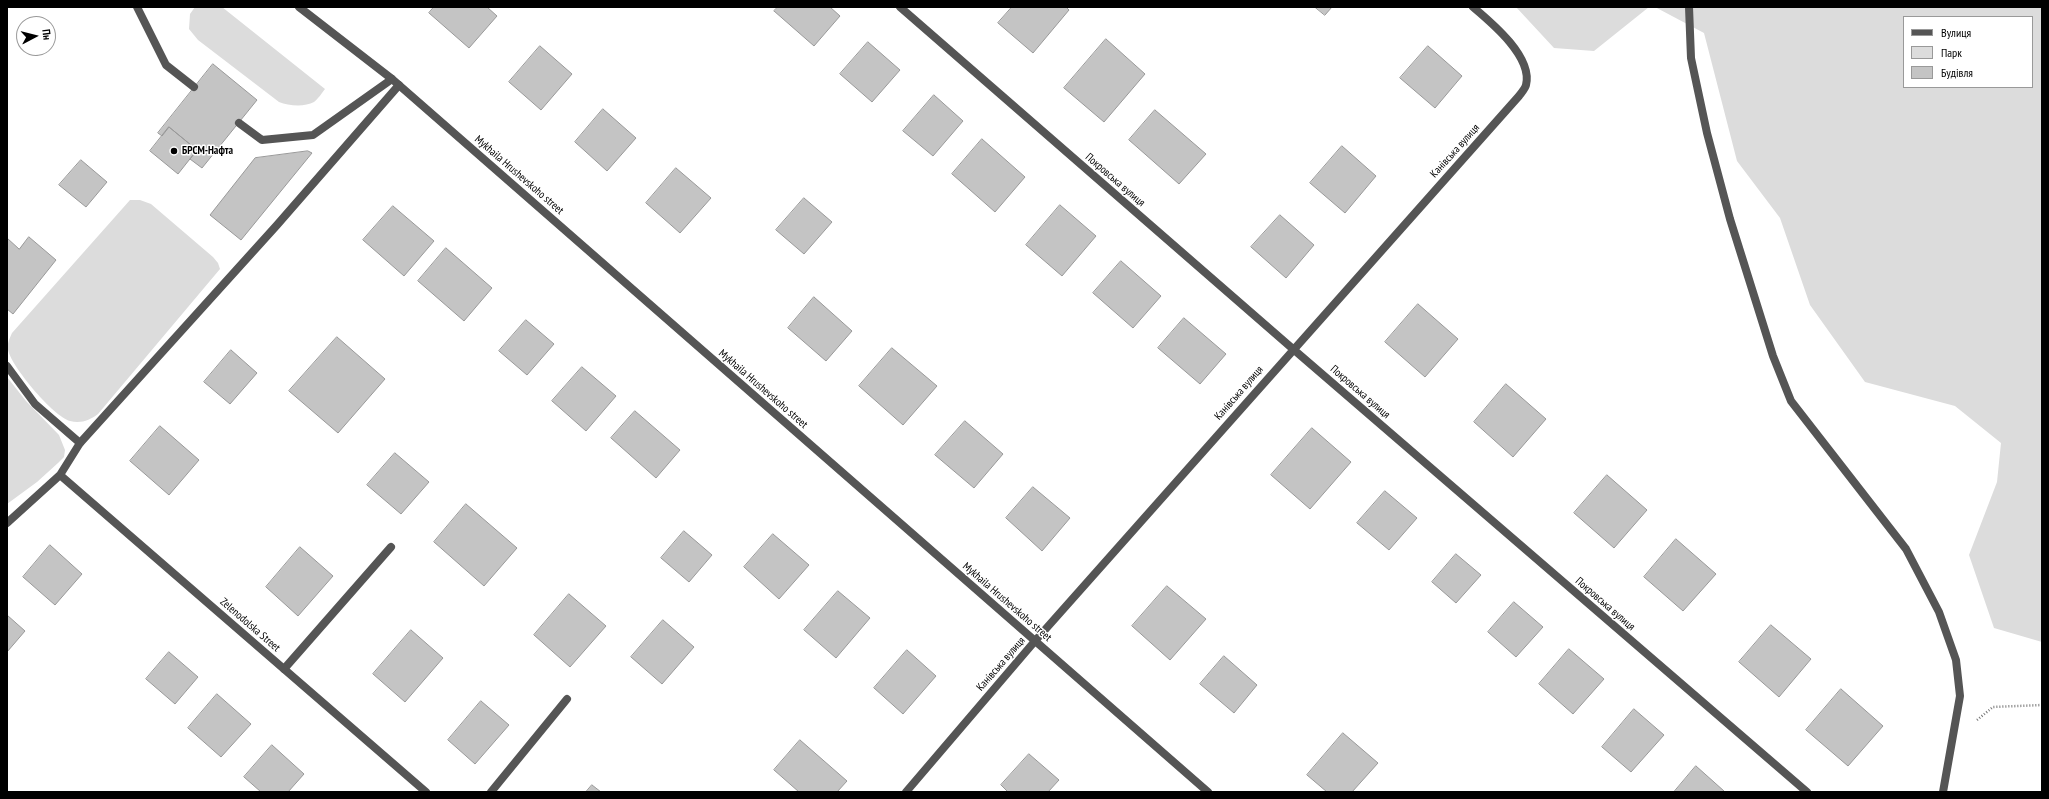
<!DOCTYPE html>
<meta charset="utf-8">
<style>
body{margin:0}
#map{position:relative;width:2049px;height:799px;overflow:hidden;background:#fff;font-family:"PT Sans Narrow",sans-serif}
canvas{display:block}
.frame{position:absolute;inset:0;border:8px solid #000;pointer-events:none}
.legend{position:absolute;left:1903px;top:16px;width:130px;height:72px;box-sizing:border-box;background:#fff;border:1px solid #999;margin:0;padding:5px 7px;list-style:none;font-size:12px;color:#000}
.legend li{display:flex;align-items:center;gap:8px;height:20px}
.legend b{width:20px;border:1px solid #999}
.north{position:absolute;left:16px;top:16px;width:40px;height:40px;box-sizing:border-box;background:#fff;border:1px solid #999;border-radius:50%;rotate:83deg;font-size:11px;font-weight:700;line-height:16px;text-align:center;color:#000}
.north::after{content:'';display:block;margin:auto;width:14px;height:18px;background:#000;clip-path:polygon(50% 0,100% 100%,50% 72%,0 100%)}
</style>
<div id="map">
<canvas width="2049" height="799"></canvas>
<div class="frame"></div>
<ul class="legend">
<li><b style="height:5px;background:#555"></b>Вулиця</li>
<li><b style="height:11px;background:#dcdcdc"></b>Парк</li>
<li><b style="height:11px;background:#c4c4c4"></b>Будівля</li>
</ul>
<div class="north">Пн</div>
</div>
<script>
const context = document.querySelector('canvas').getContext('2d');
context.lineJoin = 'round';
function fillPath(path, color) {
  context.fillStyle = color;
  context.fill(path, 'evenodd');
}
function strokePath(path, color, width, dash) {
  context.strokeStyle = color;
  context.lineWidth = width;
  context.lineCap = dash ? 'butt' : 'round';
  context.setLineDash(dash || []);
  context.stroke(path);
}
function write(font, color, halo, rows, align = 'center') {
  context.font = font + ' "PT Sans Narrow",sans-serif';
  context.lineWidth = 3;
  context.setLineDash([]);
  context.textBaseline = 'middle';
  context.strokeStyle = halo;
  context.fillStyle = color;
  for (const [text, x, y, turn = 0] of rows) {
    context.save();
    context.translate(x, y);
    context.rotate((+turn || 0) * Math.PI / 180);
    context.textAlign = isNaN(turn) ? turn : align;
    if (halo) context.strokeText(text, 0, 0);
    context.fillText(text, 0, 0);
    context.restore();
  }
}
const green = new Path2D(`
 M195,7H222L325,89C322,93 318,99 314,102C305,107 289,106 279,102L198,40L189,29L190,14Z
 M1516,7H1649L1594,51L1554,48Z
 M1655,7H2042V642L1994,628L1969,555L1997,482L2001,443L1955,406L1865,382L1810,305L1780,218L1737,161L1704,33ZM1904,17H2032V87H1904Z
 M130,200H140L151,204L213,257L218,263L220,269L98,414C90,420 81,424 70,421C53,416 14,369 9,353C6,345 9,340 12,333Z
 M7,377L26,401L59,435L65,450L64,457L58,463L37,482L7,504Z`);
const building = new Path2D(`
 M434,7H487L497,16L469,48L429,13Z
 M778,7H830L840,16L814,46L774,11Z
 M1012,7H1066L1069,10L1033,53L998,23Z
 M1315,7H1332L1325,15Z
 M1106,39L1145,74L1104,122L1064,88Z
 M868,42L900,70L872,102L840,74Z
 M540,46L572,74L541,110L509,82Z
 M1428,46L1462,76L1435,108L1400,78Z
 M213,64L257,100L202,168L190,159L197,150L169,127L162,136L158,133Z
 M934,95L963,121L933,156L903,131Z
 M603,109L636,138L607,171L575,142Z
 M1155,110L1206,154L1179,184L1129,140Z
 M169,127L197,150L178,174L150,151Z
 M982,139L1025,177L995,212L952,174Z
 M1342,146L1376,176L1345,213L1310,183Z
 M308,151L312,153L241,240L210,215L255,158Z
 M81,160L107,182L86,207L59,185Z
 M676,168L711,198L680,233L646,203Z
 M804,198L832,222L804,254L776,230Z
 M1060,205L1096,236L1062,276L1026,245Z
 M393,206L434,241L404,276L363,240Z
 M1280,215L1314,245L1286,278L1251,247Z
 M29,237L56,260L13,314L7,309V238L19,249Z
 M446,248L492,288L464,321L418,281Z
 M1121,261L1161,296L1133,328L1093,293Z
 M814,297L852,331L826,361L788,328Z
 M1418,304L1458,339L1425,377L1385,342Z
 M1184,318L1226,354L1200,384L1158,348Z
 M526,320L554,344L527,375L499,351Z
 M337,337L385,379L338,433L289,391Z
 M892,348L937,386L903,425L859,386Z
 M231,350L257,373L230,404L204,382Z
 M582,367L616,396L586,431L552,401Z
 M1506,384L1546,419L1513,457L1474,422Z
 M635,411L680,450L656,478L611,438Z
 M965,421L1003,454L974,488L935,455Z
 M160,426L199,460L169,495L130,461Z
 M1312,428L1351,462L1310,509L1271,475Z
 M395,453L429,482L401,514L367,485Z
 M1607,475L1647,510L1614,548L1574,513Z
 M1033,487L1070,518L1042,551L1006,518Z
 M1385,491L1417,518L1389,550L1357,523Z
 M466,504L517,548L484,586L434,542Z
 M684,531L712,555L689,582L661,558Z
 M773,534L809,565L779,599L744,567Z
 M1676,539L1716,574L1683,611L1644,577Z
 M50,545L82,574L55,605L23,577Z
 M300,547L333,576L298,616L266,587Z
 M1456,554L1481,575L1456,603L1432,582Z
 M1167,586L1206,619L1170,660L1132,626Z
 M838,591L870,618L836,658L804,630Z
 M569,594L606,626L570,667L534,635Z
 M1514,602L1543,627L1516,657L1488,632Z
 M7,615L25,631L7,652Z
 M663,620L694,647L662,684L631,657Z
 M1771,625L1811,659L1779,697L1739,662Z
 M411,630L443,658L405,702L373,674Z
 M1569,649L1604,679L1573,714L1539,684Z
 M907,650L936,676L903,714L874,688Z
 M169,652L198,677L175,704L146,679Z
 M1224,656L1257,685L1234,713L1200,684Z
 M1841,689L1883,726L1848,766L1806,730Z
 M217,694L251,724L221,757L188,728Z
 M481,701L509,725L475,764L448,740Z
 M1634,709L1664,735L1631,772L1602,747Z
 M1343,733L1378,763L1352,792H1327L1307,775Z
 M800,740L847,781L837,792H799L774,770Z
 M272,745L304,774L288,792H261L244,777Z
 M1029,754L1059,780L1048,792H1008L1001,785Z
 M1696,766L1724,791L1723,792H1674Z
 M592,785L601,792H586Z`);
const path = new Path2D(`
 M1977,720L1993,707L2042,705`);
const service = new Path2D(`
 M137,7L166,65L194,87
 M1689,7L1691,58L1707,133L1730,219L1773,356L1791,401L1906,549L1939,612L1956,660L1960,696L1943,792
 M239,123L262,140L313,135L392,79
 M7,366L35,404L80,443
 M284,669L391,547
 M491,792L567,699`);
const minor = new Path2D(`
 M900,7L1293,349L1807,792
 M60,475L426,792
 M7,523L60,475L80,443L277,225L399,85
 M906,792L1035,641L1519,96C1521,93 1525,89 1526,85C1533,57 1492,23 1473,7`);
const tertiary = new Path2D(`
 M299,7L392,79L1208,792`);
const markers = [
 [174,151,4,"#000"]
];
const poiNames = [
 ["БРСМ-Нафта",182,151]
];
const streetNames = [
 ["Канівська вулиця",1455,151,-48],
 ["Mykhaila Hrushevskoho street",519,175,41],
 ["Покровська вулиця",1115,180,41],
 ["Mykhaila Hrushevskoho street",763,389,41],
 ["Покровська вулиця",1360,392,41],
 ["Канівська вулиця",1239,393,-49],
 ["Mykhaila Hrushevskoho street",1007,602,41],
 ["Покровська вулиця",1605,604,41],
 ["Zelenodolska Street",250,625,41],
 ["Канівська вулиця",1001,664,-49]
];
fillPath(green, '#dcdcdc');
fillPath(building, '#c4c4c4');
strokePath(building, '#999', 1);
strokePath(path, '#777', 2.5, [1, 2]);
strokePath(service, '#555', 8);
strokePath(minor, '#555', 8);
strokePath(tertiary, '#555', 8);
for (const [x, y, r, color] of markers) {
  const dot = new Path2D();
  dot.arc(x, y, r, 0, 2 * Math.PI);
  context.fillStyle = color;
  context.fill(dot);
  strokePath(dot, '#fff', 1.5);
}
write('bold 11px', '#000', '#fff', poiNames, 'left');
write('11px', '#000', '#fff', streetNames);
</script>
